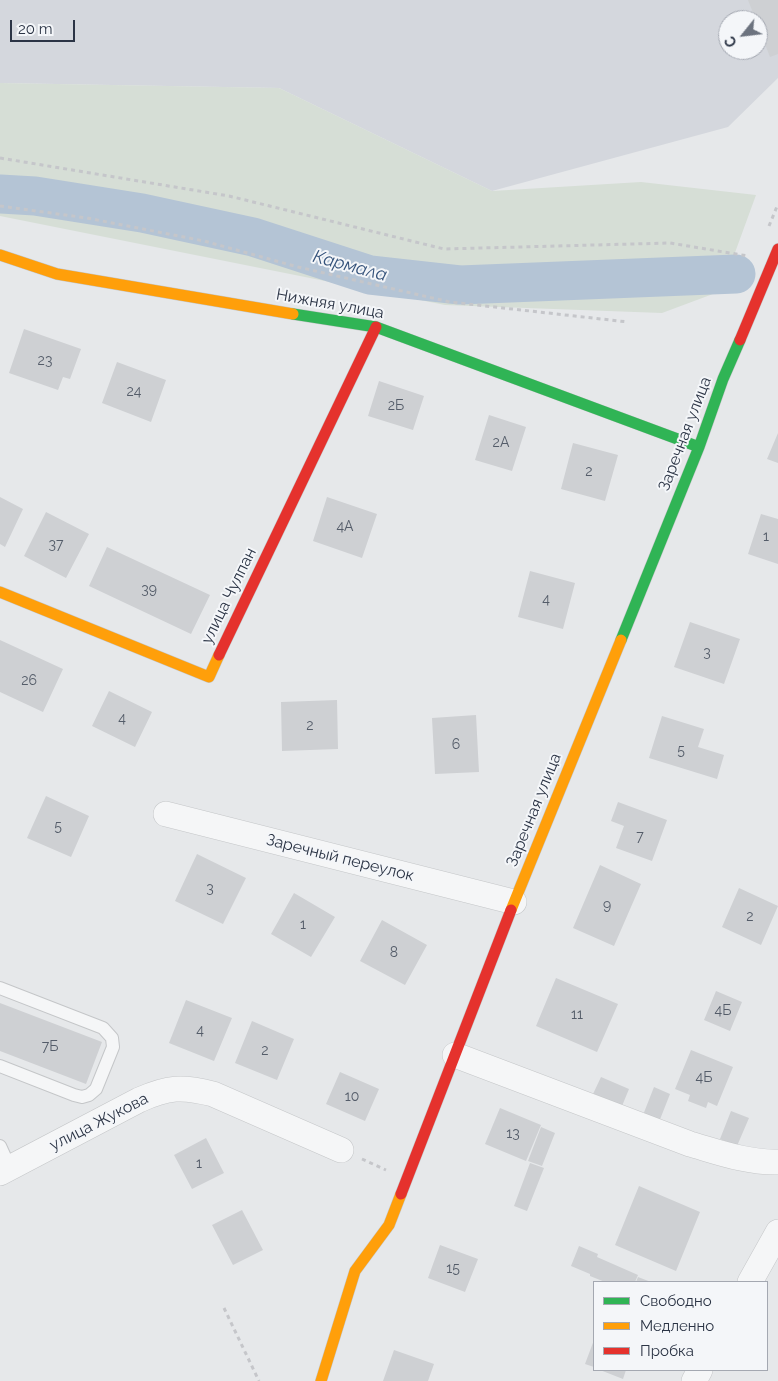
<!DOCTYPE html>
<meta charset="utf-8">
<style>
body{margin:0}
#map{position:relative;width:778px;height:1381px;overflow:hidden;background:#e6e8ea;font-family:Raleway,sans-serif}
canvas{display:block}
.legend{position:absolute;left:593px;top:1281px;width:175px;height:90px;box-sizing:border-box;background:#f4f6f9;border:1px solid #a4a8b1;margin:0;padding:6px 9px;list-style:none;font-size:15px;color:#2b3445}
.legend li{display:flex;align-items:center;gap:10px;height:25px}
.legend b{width:25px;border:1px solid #a4a8b1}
.north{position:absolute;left:718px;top:10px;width:50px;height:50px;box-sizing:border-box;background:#f4f6f9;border:1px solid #a4a8b1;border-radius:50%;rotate:241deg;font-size:14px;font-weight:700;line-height:20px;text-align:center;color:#2b3445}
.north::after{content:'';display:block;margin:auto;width:18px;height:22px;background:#6c737f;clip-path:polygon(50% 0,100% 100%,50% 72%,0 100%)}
.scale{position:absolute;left:10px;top:20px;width:65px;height:22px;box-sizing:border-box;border:2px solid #2b3445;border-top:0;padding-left:6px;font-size:15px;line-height:18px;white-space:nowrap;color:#2b3445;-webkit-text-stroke:4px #f4f6f9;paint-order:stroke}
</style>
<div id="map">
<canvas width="778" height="1381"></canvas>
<ul class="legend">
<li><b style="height:6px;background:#30b455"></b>Свободно</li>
<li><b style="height:6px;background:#ff9f0a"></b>Медленно</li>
<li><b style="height:6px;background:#e5322d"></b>Пробка</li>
</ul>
<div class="north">С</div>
<div class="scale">20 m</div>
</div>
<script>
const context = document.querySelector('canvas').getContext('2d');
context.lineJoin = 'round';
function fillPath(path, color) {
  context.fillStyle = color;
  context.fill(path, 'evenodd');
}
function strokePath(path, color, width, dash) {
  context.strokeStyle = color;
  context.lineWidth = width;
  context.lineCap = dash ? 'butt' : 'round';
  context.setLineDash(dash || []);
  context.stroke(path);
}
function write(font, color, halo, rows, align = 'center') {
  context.font = font + ' Raleway,sans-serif';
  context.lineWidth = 4;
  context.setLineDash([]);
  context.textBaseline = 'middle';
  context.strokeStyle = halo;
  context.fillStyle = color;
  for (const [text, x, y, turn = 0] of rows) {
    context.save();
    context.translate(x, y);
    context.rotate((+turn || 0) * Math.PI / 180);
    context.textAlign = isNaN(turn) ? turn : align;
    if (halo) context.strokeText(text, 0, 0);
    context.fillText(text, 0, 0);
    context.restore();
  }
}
const built = new Path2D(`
 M0,0H778V78L728,127L492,191L279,88L0,83ZM728,20H758V50H728Z`);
const green = new Path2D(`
 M0,83L279,88L492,191L641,182L756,195L721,291L662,313L445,305L0,216Z`);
const river = new Path2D(`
 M0,194L35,196L142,213L253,237L370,275L460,285L736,274`);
const building = new Path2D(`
 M748,0H778V54L770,57L758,26V20H756Z
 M24,329L81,349L70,379L63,377L58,390L9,373Z
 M117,362L166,380L151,422L102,403Z
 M379,381L424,396L413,430L368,416Z
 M489,415L526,427L512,471L475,460Z
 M778,433V463L767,459Z
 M573,443L618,455L605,501L561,489Z
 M0,497L23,509L5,547L0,544Z
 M327,497L377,514L362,558L313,541Z
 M46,512L89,534L66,578L24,556Z
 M761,514L778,519V564L748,554Z
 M107,547L210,595L191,634L89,586Z
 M530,571L575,583L563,629L518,617Z
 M690,622L740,639L724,684L674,667Z
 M0,640L63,669L43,712L0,692Z
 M109,691L152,712L135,747L92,726Z
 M337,700L338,749L282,751L281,702Z
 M476,715L479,772L435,774L432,718Z
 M662,716L704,729L698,747L724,755L717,779L649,758Z
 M46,796L89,816L71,857L27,838Z
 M618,802L667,820L652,861L616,848L624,826L611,821Z
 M197,854L246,878L223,924L175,901Z
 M600,865L641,884L614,946L573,928Z
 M739,888L778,906L761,945L722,927Z
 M294,893L335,917L311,957L271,934Z
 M382,920L427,945L405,985L360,961Z
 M556,978L618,1004L597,1052L536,1026Z
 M716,991L742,1002L730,1031L704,1020Z
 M186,1000L232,1018L214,1061L169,1043Z
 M0,1003L102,1042L86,1084L0,1051Z
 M252,1021L294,1039L277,1080L235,1063Z
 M691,1050L733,1067L717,1106L708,1102L706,1108L688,1101L690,1095L675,1089Z
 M340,1072L379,1089L365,1121L326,1104Z
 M601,1077L629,1089L622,1106L593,1094Z
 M654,1087L670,1094L659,1122L643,1115Z
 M500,1108L541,1125L526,1161L485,1144Z
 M731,1111L749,1118L737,1146L720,1139Z
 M541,1127L555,1133L542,1166L528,1161Z
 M206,1138L224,1173L192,1189L174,1155Z
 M530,1163L544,1168L527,1211L514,1206Z
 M639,1186L700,1212L676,1271L615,1245Z
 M242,1210L263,1250L233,1265L212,1225Z
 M440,1245L478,1259L465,1292L428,1278Z
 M579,1246L598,1254L597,1257L638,1275L635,1282H605L590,1276V1274L571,1266Z
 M638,1277L651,1282H636Z
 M594,1340V1367L585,1364Z
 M394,1350L434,1364L428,1381H383Z
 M600,1370H626L623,1379Z`);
const path = new Path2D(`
 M0,158L229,196L444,249L670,243L748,256
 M0,206L87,218L204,241L298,267L450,302L628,322
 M769,226L778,204
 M362,1159L386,1170
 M224,1308L259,1381`);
const lane = new Path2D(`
 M0,988L103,1028L112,1038L113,1047L96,1089L89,1095L82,1097L74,1095L0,1066
 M0,1146L10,1168`);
const street = new Path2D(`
 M166,814L514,902
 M455,1055L690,1144C718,1152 748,1163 778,1162
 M0,1173L139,1100C168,1087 182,1086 213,1094L341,1150
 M750,1282L778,1232
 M694,1381L700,1370`);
const fast = new Path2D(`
 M293,314L376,327L699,447
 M621,640L699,447L723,379L740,340`);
const slow = new Path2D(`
 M0,255L57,274L293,314
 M0,592L209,677L219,655
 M511,910L621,640
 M321,1381L355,1271L389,1225L401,1194`);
const jam = new Path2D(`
 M740,340L778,249
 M219,655L376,327
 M401,1194L511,910`);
const numberNames = [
 ["23",45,361],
 ["24",134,392],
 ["2Б",396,406],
 ["2А",501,443],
 ["2",589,472],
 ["4А",345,527],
 ["1",766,537],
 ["37",56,545],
 ["39",149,590],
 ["4",546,600],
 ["3",707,653],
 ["26",29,681],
 ["4",122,719],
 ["2",310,726],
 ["6",456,745],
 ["5",681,751],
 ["5",58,827],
 ["7",640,837],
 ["3",210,889],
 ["9",607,906],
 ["2",750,917],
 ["1",303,925],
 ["8",394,953],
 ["4Б",723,1011],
 ["11",577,1015],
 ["4",200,1031],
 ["7Б",50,1047],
 ["2",265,1051],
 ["4Б",704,1078],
 ["10",352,1097],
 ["13",513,1134],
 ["1",199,1164],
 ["15",453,1269]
];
const streetNames = [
 ["Нижняя улица",330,304,10],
 ["Заречная улица",685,434,-69],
 ["улица Чулпан",229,596,-64],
 ["Заречная улица",534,810,-68],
 ["Заречный переулок",340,858,14],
 ["улица Жукова",99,1122,-27]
];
const waterNames = [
 ["Кармала",350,266,15]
];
fillPath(built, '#d4d7dd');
fillPath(green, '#d6ded6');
strokePath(river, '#b4c4d5', 39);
fillPath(building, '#ced0d3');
strokePath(lane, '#c4c6c8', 14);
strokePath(street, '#c4c6c8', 26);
strokePath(fast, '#c4c6c8', 12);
strokePath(slow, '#c4c6c8', 12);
strokePath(jam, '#c4c6c8', 12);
strokePath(path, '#c5c6ca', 3, [4, 4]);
strokePath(lane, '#f5f6f7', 12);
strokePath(street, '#f5f6f7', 25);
strokePath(fast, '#30b455', 11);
strokePath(slow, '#ff9f0a', 11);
strokePath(jam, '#e5322d', 11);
write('14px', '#545c69', null, numberNames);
write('16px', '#2b3445', '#f4f6f9', streetNames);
write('italic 18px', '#34527a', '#f4f6f9', waterNames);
</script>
